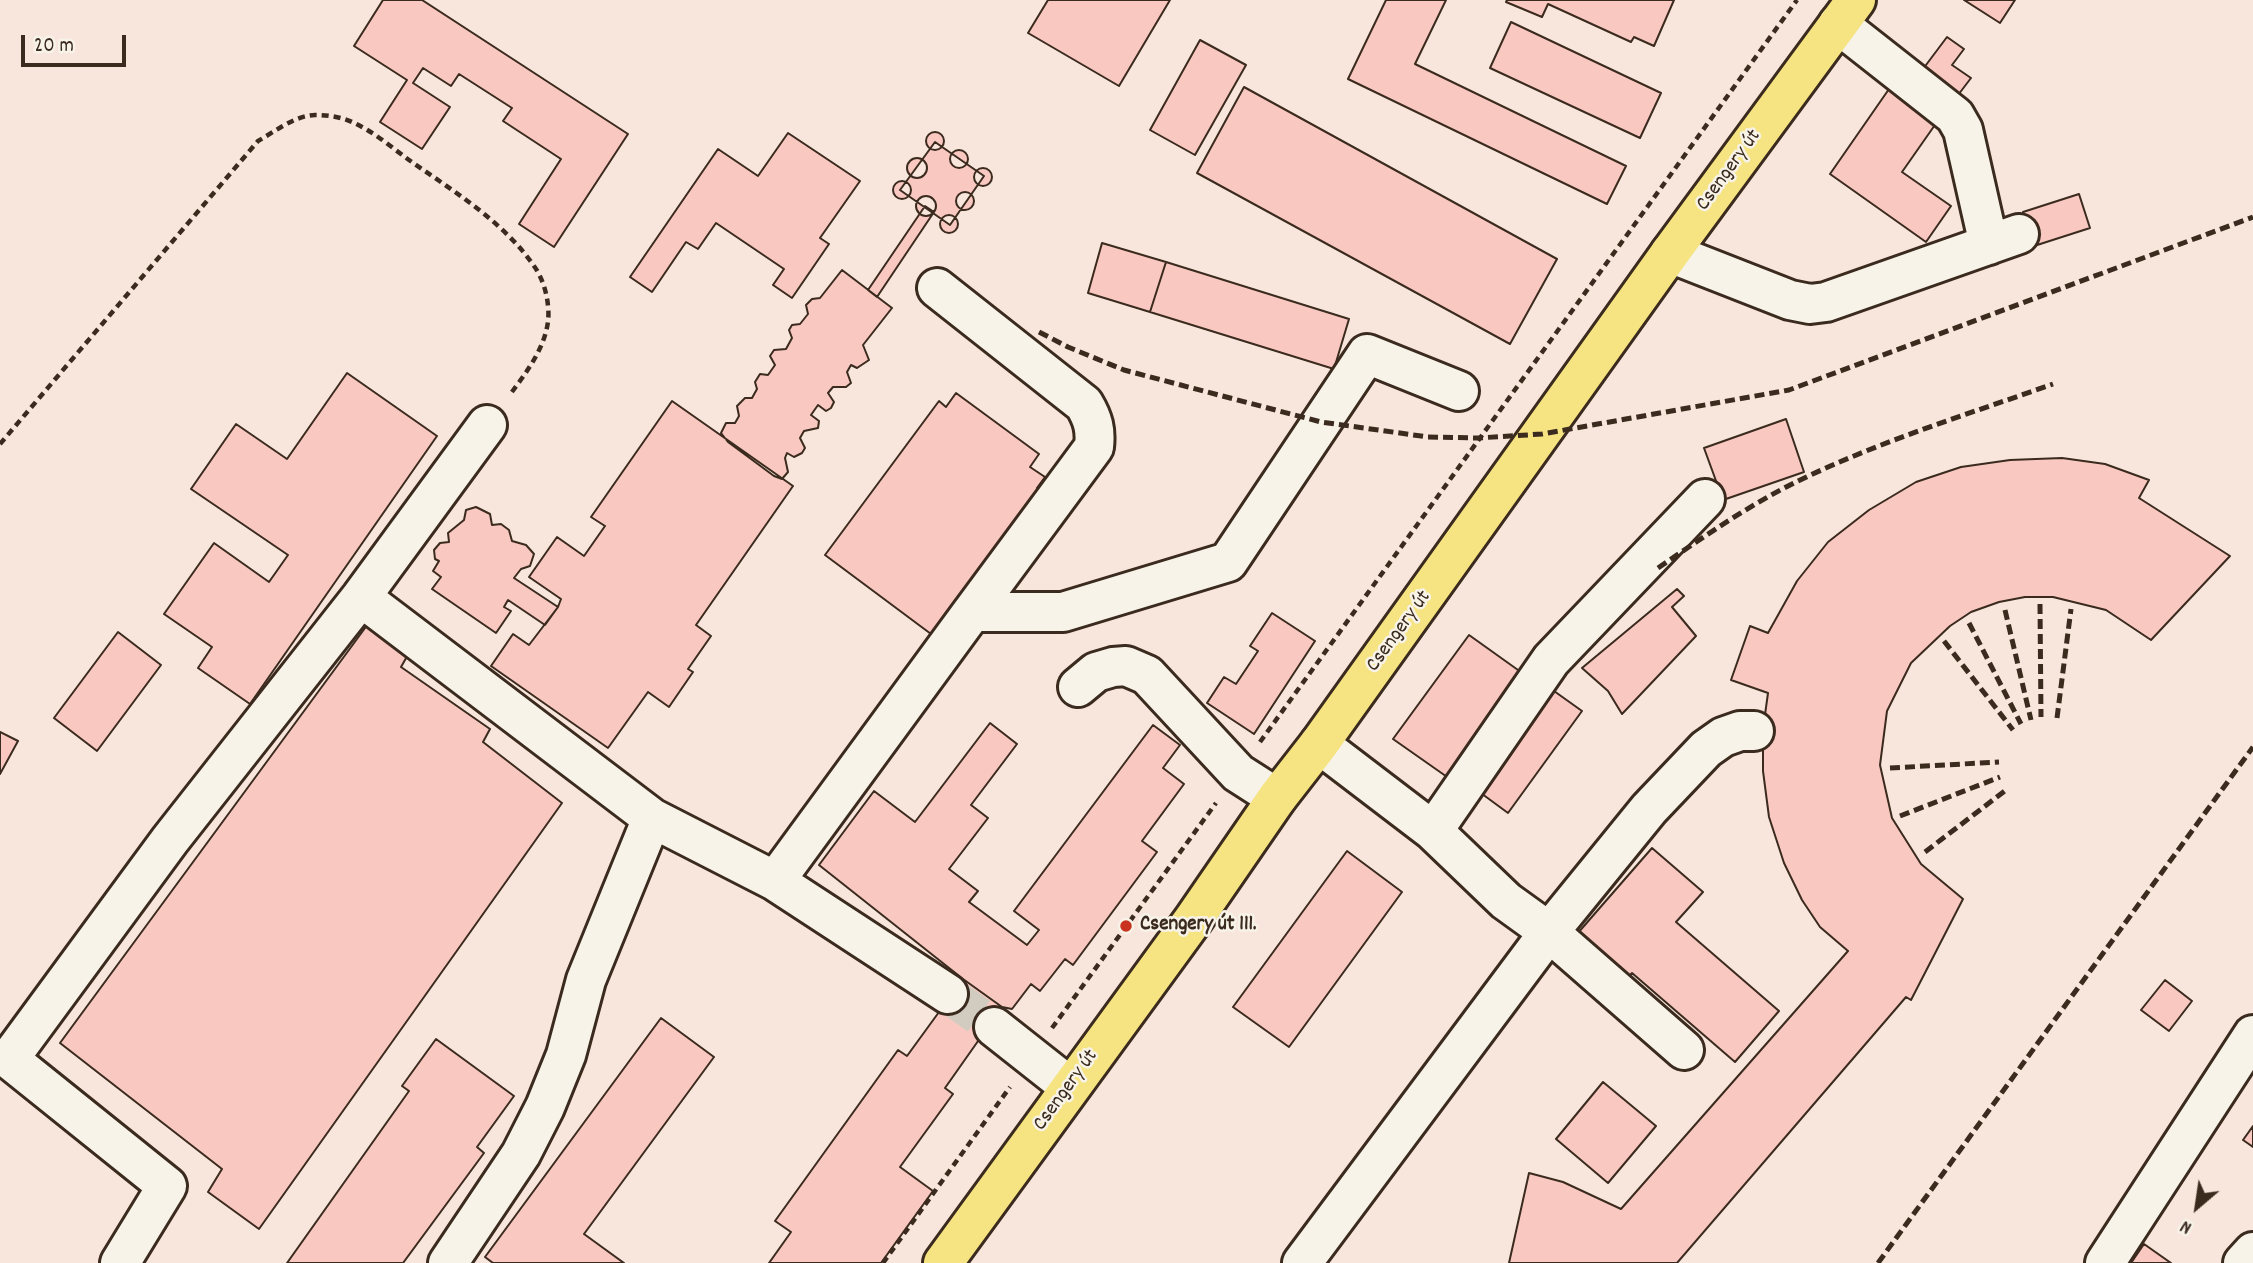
<!DOCTYPE html>
<meta charset="utf-8">
<style>
body{margin:0}
#map{position:relative;width:2253px;height:1263px;overflow:hidden;background:#f7f3e8;font-family:Dekko,sans-serif}
canvas{display:block}
.north{position:absolute;left:2162px;top:1172px;width:70px;height:70px;-webkit-text-stroke:5px #f7f3e8;paint-order:stroke;rotate:209deg;font-size:19px;font-weight:700;line-height:28px;text-align:center;color:#3b2a1e}
.north::after{content:'';display:block;margin:auto;width:24px;height:32px;background:#3b2a1e;clip-path:polygon(50% 0,100% 100%,50% 72%,0 100%)}
.scale{position:absolute;left:21px;top:35px;width:105px;height:32px;box-sizing:border-box;border:4px solid #3b2a1e;border-top:0;padding-left:9px;font-size:21px;line-height:24px;white-space:nowrap;color:#3b2a1e;-webkit-text-stroke:5px #f7f3e8;paint-order:stroke}
</style>
<div id="map">
<canvas width="2253" height="1263"></canvas>
<div class="north">N</div>
<div class="scale">20 m</div>
</div>
<script>
const context = document.querySelector('canvas').getContext('2d');
context.lineJoin = 'round';
function fillPath(path, color) {
  context.fillStyle = color;
  context.fill(path, 'evenodd');
}
function strokePath(path, color, width, dash) {
  context.strokeStyle = color;
  context.lineWidth = width;
  context.lineCap = dash ? 'butt' : 'round';
  context.setLineDash(dash || []);
  context.stroke(path);
}
function write(font, color, halo, rows, align = 'center') {
  context.font = font + ' Dekko,sans-serif';
  context.lineWidth = 5;
  context.setLineDash([]);
  context.textBaseline = 'middle';
  context.strokeStyle = halo;
  context.fillStyle = color;
  for (const [text, x, y, turn = 0] of rows) {
    context.save();
    context.translate(x, y);
    context.rotate((+turn || 0) * Math.PI / 180);
    context.textAlign = isNaN(turn) ? turn : align;
    if (halo) context.strokeText(text, 0, 0);
    context.fillText(text, 0, 0);
    context.restore();
  }
}
const built = new Path2D(`
 M0,0H2253V1263H0Z`);
const building = new Path2D(`
 M383,0H422L628,134L554,247L519,224L561,159L503,121L512,108L459,74L451,86L423,68L413,83L450,107L422,149L380,122L407,80L354,46Z
 M1048,0H1170L1119,86L1028,33Z
 M1386,0H1446L1415,64L1626,166L1607,204L1348,79Z
 M1507,0H1674L1654,46L1634,37L1631,42L1548,4L1542,17L1506,2Z
 M1964,0H2015L2000,23Z
 M1511,22L1661,93L1640,138L1490,68Z
 M1947,37L1964,49L1952,65L1971,78L1952,103L1917,77Z
 M1200,40L1246,65L1195,155L1150,130Z
 M1244,87L1557,259L1510,344L1197,173Z
 M1889,89L1937,122L1902,172L1951,206L1926,242L1830,174Z
 M926 141a9 9 0 1 1 18 0a9 9 0 1 1-18 0Z
 M788,133L860,181L820,238L829,244L792,298L773,285L784,269L716,223L698,249L686,242L652,292L630,277L718,149L758,176Z
 M935,142L984,176L950,225L900,190Z
 M950 159a9 9 0 1 1 18 0a9 9 0 1 1-18 0Z
 M907 168a10 10 0 1 1 20 0a10 10 0 1 1-20 0Z
 M974 177a9 9 0 1 1 18 0a9 9 0 1 1-18 0Z
 M893 190a9 9 0 1 1 18 0a9 9 0 1 1-18 0Z
 M956 201a9 9 0 1 1 18 0a9 9 0 1 1-18 0Z
 M2079,194L2090,228L2034,246L2023,212Z
 M916 206a10 10 0 1 1 20 0a10 10 0 1 1-20 0Z
 M925,206L934,212L877,297L868,290Z
 M940 224a9 9 0 1 1 18 0a9 9 0 1 1-18 0Z
 M1102,243L1166,262L1150,312L1088,293Z
 M1166,262L1349,319L1334,369L1150,312Z
 M842,270L892,308L863,345L869,360L857,368L851,365L847,372L851,383L846,387H833L828,393L834,402L831,408L826,411L818,405L811,415L819,421L818,428L804,431L800,438L805,448L802,453L794,457L787,453L785,458L788,472L782,479L774,476L728,442L721,433L726,423H735L739,416L737,406L745,398H752L757,389L755,382L760,374L768,375L775,365L770,356L774,350L786,349L792,338L789,330L792,325L800,324L808,314L806,305L812,299L820,298Z
 M347,373L437,436L250,704L198,668L212,647L164,614L214,543L269,582L288,555L191,489L236,424L287,459Z
 M956,393L1039,454L1030,467L1045,477L1037,488L1050,497L971,603L960,594L931,634L825,555L939,401L946,407Z
 M672,401L793,486L696,625L711,636L688,669L693,672L669,707L648,692L608,748L491,666L513,634L529,645L558,607L561,599L529,577L557,537L584,556L605,526L591,517Z
 M1786,419L1804,472L1723,500L1704,448Z
 M2062,458L2105,464L2149,480L2139,498L2230,556L2151,640L2106,610L2053,597H2025L1999,602L1971,612L1950,626L1911,663L1887,711L1880,765L1892,818L1921,864L1963,899L1911,1000L1906,997L1677,1263H1509L1529,1173L1563,1182L1621,1209L1848,951L1820,927L1802,900L1784,863L1769,817L1763,771V729L1768,693L1731,680L1750,626L1768,633L1797,581L1828,542L1869,510L1916,482L1961,467L2010,460Z
 M476,507L490,514L492,525L501,524L509,530L512,541L526,545L534,554L530,566L521,569L514,578L558,607L545,625L508,600L504,607L511,611L496,633L432,589L441,577L433,571L439,561L435,559L434,550L440,543L449,542L448,533L464,520L466,510Z
 M1677,589L1684,596L1672,607L1696,636L1622,714L1608,691L1582,668Z
 M1272,613L1315,641L1254,734L1207,703L1224,677L1236,684L1258,651L1250,646Z
 M368,624L409,653L401,667L490,729L483,742L562,803L259,1229L208,1192L222,1169L60,1043Z
 M118,632L161,665L97,751L54,718Z
 M1469,635L1525,675L1450,779L1393,739Z
 M1547,686L1582,711L1508,813L1474,788Z
 M990,723L1017,744L971,805L988,818L949,869L978,891L969,902L1027,945L1039,930L1014,911L1153,725L1180,745L1163,768L1184,784L1142,841L1157,852L1073,965L1065,959L1040,991L1031,984L1012,1009L1002,1007L963,979L819,865L874,791L915,822Z
 M0,732L18,741L0,774Z
 M1652,848L1703,892L1676,922L1779,1011L1735,1062L1632,973L1627,979L1577,934Z
 M1347,851L1402,892L1289,1047L1233,1007Z
 M963,979L1002,1007L945,1088L953,1094L900,1167L933,1191L881,1263H769L791,1232L775,1221L898,1050L907,1056Z
 M2165,980L2192,1001L2169,1031L2141,1010Z
 M661,1018L714,1057L584,1234L624,1263H493L485,1257Z
 M436,1039L514,1096L477,1147L484,1153L403,1263H287L409,1091L402,1086Z
 M1603,1082L1656,1126L1608,1183L1556,1139Z
 M2253,1126V1147L2243,1140Z
 M2144,1244L2171,1263H2131Z`);
const minorTunnel = new Path2D(`
 M948,994L994,1027`);
const path = new Path2D(`
 M0,444L258,141C274,132 296,115 315,115C327,115 341,117 352,122C373,131 391,147 409,160C453,191 503,221 534,266C542,277 547,293 548,306C552,340 528,370 509,396
 M1260,742L1797,0
 M1052,1028L1216,803
 M883,1263L1010,1087`);
const minor = new Path2D(`
 M1838,24L1955,116L1963,130L1989,245
 M1670,253L1790,300L1810,304L1826,302L2019,234
 M937,288L1084,404C1093,419 1096,430 1094,447L972,612H1063L1228,562L1367,354L1459,391
 M361,597L652,818L775,881L948,994
 M1078,687L1096,672L1113,667L1126,666L1147,675L1238,773L1277,798
 M1319,744L1433,831L1506,901L1549,932L1684,1050
 M1433,831L1551,660L1705,499
 M775,881L972,612
 M994,1027L1070,1087
 M120,1263L167,1186L9,1059L170,840L361,597L487,425
 M448,1263L521,1154L545,1107L566,1055L586,980L652,818
 M1302,1263L1549,932L1649,809L1706,749L1723,737L1740,731H1754
 M2105,1263L2253,1035
 M2243,1263L2253,1252`);
const major = new Path2D(`
 M943,1263L1193,920L1277,798L1319,744L1670,253L1856,0`);
const rail = new Path2D(`
 M1039,332L1068,347L1124,370L1321,422L1428,437L1478,438L1542,434L1789,390L2253,217
 M1658,568C1702,538 1746,507 1794,483C1877,442 1966,415 2053,384
 M2040,604L2041,717
 M2005,610L2031,720
 M1969,623L2021,724
 M1944,641L2013,730
 M2057,718L2071,609
 M1890,768L1999,762
 M1900,816L2000,777
 M1925,852L2006,790
 M1878,1263L2253,747`);
const markers = [
 [1126,926,7,"#c8321e"]
];
const streetNames = [
 ["Csengery út",1730,171,-54],
 ["Csengery út",1400,632,-54],
 ["Csengery út",1067,1091,-54]
];
const poiNames = [
 ["Csengery út 111.",1140,926]
];
fillPath(built, '#f8e6dc');
fillPath(building, '#f9c9c1');
strokePath(building, '#3b2a1e', 2);
strokePath(minorTunnel, '#d1cbc0', 38, [38, 19]);
strokePath(minor, '#3b2a1e', 44);
strokePath(major, '#3b2a1e', 44);
strokePath(path, '#3b2a1e', 4.5, [7, 5]);
strokePath(minor, '#f7f3e8', 38);
strokePath(major, '#f6e381', 38);
strokePath(rail, '#3b2a1e', 5, [10, 5]);
for (const [x, y, r, color] of markers) {
  const dot = new Path2D();
  dot.arc(x, y, r, 0, 2 * Math.PI);
  context.fillStyle = color;
  context.fill(dot);
  strokePath(dot, '#f7f3e8', 2.5);
}
write('21px', '#3b2a1e', '#f7f3e8', streetNames);
write('bold 21px', '#3b2a1e', '#f7f3e8', poiNames, 'left');
</script>
